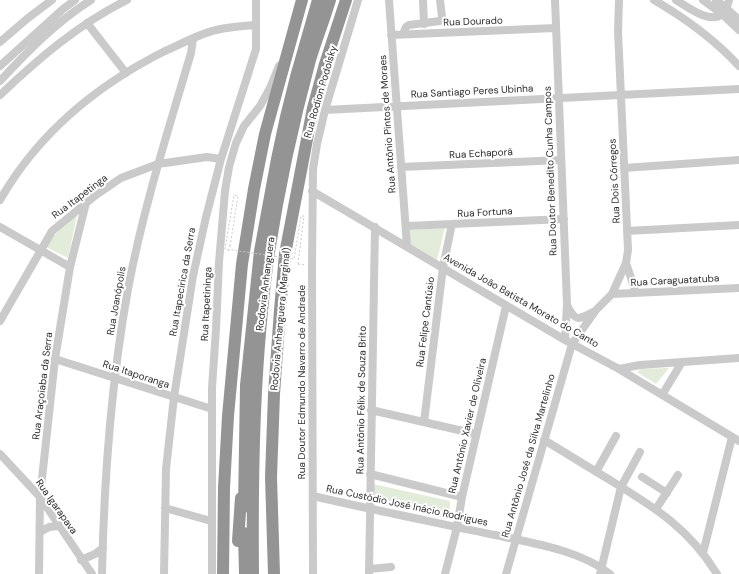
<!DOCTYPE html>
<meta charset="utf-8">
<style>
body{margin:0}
canvas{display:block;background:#fff}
</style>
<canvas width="739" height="574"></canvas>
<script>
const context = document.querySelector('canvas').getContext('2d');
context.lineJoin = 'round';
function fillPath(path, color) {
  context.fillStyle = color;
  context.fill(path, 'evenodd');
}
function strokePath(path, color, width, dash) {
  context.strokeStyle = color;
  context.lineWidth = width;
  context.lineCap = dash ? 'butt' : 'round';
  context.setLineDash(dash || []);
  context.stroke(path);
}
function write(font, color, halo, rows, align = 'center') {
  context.font = font + ' "DM Sans",sans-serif';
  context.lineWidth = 4;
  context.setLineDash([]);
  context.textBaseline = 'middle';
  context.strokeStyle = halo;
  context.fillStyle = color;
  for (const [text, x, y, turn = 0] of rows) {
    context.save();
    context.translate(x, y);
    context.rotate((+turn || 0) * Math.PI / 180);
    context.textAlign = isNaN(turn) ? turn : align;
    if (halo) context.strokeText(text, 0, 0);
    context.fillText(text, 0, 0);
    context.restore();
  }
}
const green = new Path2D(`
 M77,215L68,258L44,246L62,227Z
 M445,228L437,260L410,245L409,230Z
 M669,368L656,384L637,372L641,369Z
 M373,484L450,501L449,519L374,501Z`);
const path = new Path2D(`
 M228,251L230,246
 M298,264L305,265`);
const minor = new Path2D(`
 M389,0L407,246
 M423,0L424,24
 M555,0L567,304L565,340
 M654,0C685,18 715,40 739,66
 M676,0C686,6 711,25 722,14C726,11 728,4 729,0
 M703,0L722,14L739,30
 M716,0L726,8L739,20
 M87,23L126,73
 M403,34L406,27L409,25L440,21L442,17L440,0
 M391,35L555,28
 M0,42L28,18L52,0
 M0,66L63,9L75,0
 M0,81C28,51 56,22 91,0
 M0,95C39,58 79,24 127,0
 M325,110C463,102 601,97 739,89
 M401,167L561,160
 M624,168L739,160
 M312,191L565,340L619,369L739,441
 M0,200C38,134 97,85 165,51C181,44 199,34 216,30C229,27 242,26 255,25
 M407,226L564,219
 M0,227L70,267
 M627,231L739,225
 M626,263L636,293
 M612,294L739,288
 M567,305C575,322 579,320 593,312
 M0,321L52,231L96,195L121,178L158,164L207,157L221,159
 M55,359L212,409
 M619,369L640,365L739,358
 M662,395L682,362
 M371,410L476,434
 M424,422L443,267L452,224
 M544,440C566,453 588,467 610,480C654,507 689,528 717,574
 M0,454L40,497L92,574
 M596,472L616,436
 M370,474L462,497
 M642,477L667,493
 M313,496C373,510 434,522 495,535C532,543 580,550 610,574
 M165,508L211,521
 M656,509L678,475
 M40,532L49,527L59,526
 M703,553L732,437
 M81,560L95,554L103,548
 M369,569L391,567
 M39,574L40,497L55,359L70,267L86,203
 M102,574C104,478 111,383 128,289C143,209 168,131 191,53L193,39
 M164,574L166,469L174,397L193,276L206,217L221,159L256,49V0
 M212,574V388L216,329L219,262L225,191L229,167L236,143L244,126L260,106L270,88L279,66
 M313,574L312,265L313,169L317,144L325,110L358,0
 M369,574L375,227
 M445,574L457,527L462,497L506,306
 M506,574L572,344L596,310L612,294L626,263L628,250L618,31L619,0
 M600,574L621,487L640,452`);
const highway = new Path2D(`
 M244,507L246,385L260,251L277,159L286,117L296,77L318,0
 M244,533L245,574
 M238,541L241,498
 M223,574L224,488L228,416L242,264L254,189L265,134L302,0
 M253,574C252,466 254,359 269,252C279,187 293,123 310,60C316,40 324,20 330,0
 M274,574L271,477L274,394L280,310L285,254L313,108L325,64L346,0`);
const pathBridge = new Path2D(`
 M230,246L238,196L234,195L225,249L294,259L301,216H304L298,264`);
const streetNames = [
 ["Rua Dourado",473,22,-2],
 ["Rua Rodion Podolsky",321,92,-74],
 ["Rua Santiago Peres Ubinha",472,92,-3],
 ["Rua Antônio Pintos de Moraes",388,124,-94],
 ["Rua Echaporã",481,154,-3],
 ["Rua Doutor Benedito Cunha Campos",551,171,-92],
 ["Rua Dois Córregos",615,181,-93],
 ["Rua Itapetinga",80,197,-37],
 ["Rua Fortuna",485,213,-3],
 ["Rua Caraguatatuba",675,281,-3],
 ["Rua Itapecirica da Serra",183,282,-80],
 ["Rodovia Anhanguera",266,284,-83],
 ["Rua Joanópolis",117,301,-80],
 ["Avenida João Batista Morato do Canto",521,301,30],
 ["Rua Itapetininga",207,304,-87],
 ["Rodovia Anhanguera (Marginal)",281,319,-85],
 ["Rua Felipe Cantúsio",426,322,-83],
 ["Rua Itaporanga",136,375,18],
 ["Rua Doutor Edmundo Navarro de Andrade",302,382,-90],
 ["Rua Araçoiaba da Serra",43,386,-83],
 ["Rua Antônio Félix de Souza Brito",362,400,-89],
 ["Rua Antônio Xavier de Oliveira",468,426,-77],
 ["Rua Antônio José da Silva Martelinho",529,456,-74],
 ["Rua Custódio José Inácio Rodrigues",407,506,12],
 ["Rua Igarapava",56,507,55]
];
fillPath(green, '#e3ebdb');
strokePath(path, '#cacaca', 1, [2, 2]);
strokePath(minor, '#cacaca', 8);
strokePath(highway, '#949494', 12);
strokePath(pathBridge, '#cacaca', 1, [2, 2]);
write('10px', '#2d2d2d', '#fff', streetNames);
</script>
